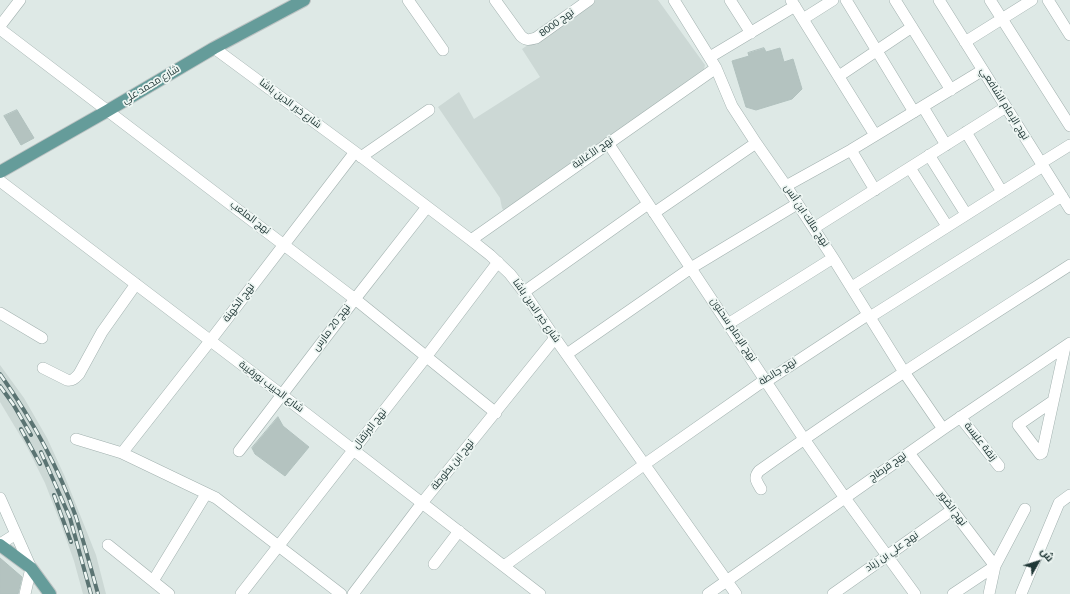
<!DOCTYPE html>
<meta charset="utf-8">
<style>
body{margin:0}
#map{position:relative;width:1070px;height:594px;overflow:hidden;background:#dee9e6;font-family:"Titillium Web",Cairo,sans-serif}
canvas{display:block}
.north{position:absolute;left:1018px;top:542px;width:40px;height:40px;-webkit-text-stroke:3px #eef6f3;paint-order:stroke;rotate:51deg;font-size:11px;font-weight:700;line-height:16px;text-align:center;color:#203736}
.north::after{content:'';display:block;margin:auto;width:14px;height:18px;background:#203736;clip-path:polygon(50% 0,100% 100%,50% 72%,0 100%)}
</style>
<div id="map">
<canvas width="1070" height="594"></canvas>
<div class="north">ش</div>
</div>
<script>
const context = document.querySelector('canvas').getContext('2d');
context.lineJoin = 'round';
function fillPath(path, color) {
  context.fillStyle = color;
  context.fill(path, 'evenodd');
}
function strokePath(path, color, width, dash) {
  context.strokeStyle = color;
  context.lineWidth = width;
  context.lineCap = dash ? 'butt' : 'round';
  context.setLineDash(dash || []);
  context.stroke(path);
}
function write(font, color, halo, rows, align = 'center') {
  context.font = font + ' "Titillium Web",Cairo,sans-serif';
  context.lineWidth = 3.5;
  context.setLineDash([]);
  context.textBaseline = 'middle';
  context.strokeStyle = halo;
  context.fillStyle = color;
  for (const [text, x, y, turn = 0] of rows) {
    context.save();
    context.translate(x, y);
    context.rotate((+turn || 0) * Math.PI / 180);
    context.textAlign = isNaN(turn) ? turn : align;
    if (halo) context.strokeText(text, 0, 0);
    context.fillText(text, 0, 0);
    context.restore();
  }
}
const built = new Path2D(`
 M593,0H658L705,65L703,73L507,215L502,208L500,198L438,107L459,92L474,119L540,77L522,49Z
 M0,365L24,398L47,438L65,477L96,555L106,594H83L74,561L60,522L45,483L27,447L0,402Z`);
const building = new Path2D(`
 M764,48L766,52L780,48L784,62L793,59L802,89L792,99L756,110L746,107L732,61L749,56L748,53Z
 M17,110L34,138L21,145L4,116Z
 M278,417L283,426L309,447L285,476L255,454L252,448Z
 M0,558L22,577L18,594H0Z`);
const minor = new Path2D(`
 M408,0L443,50
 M495,0L521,36C527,41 529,40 536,38L589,0
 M674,0L716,68L732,106L756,143L786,186L833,258L904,372L943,429
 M730,0L751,33
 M791,0L875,135
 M846,0L914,112
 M895,0L951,90
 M939,0L1070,209
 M990,0L1070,126
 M1048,0L1070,35
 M803,19L833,0
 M0,26L20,0
 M0,29L355,299L496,413
 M965,42L1032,0
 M214,48L355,152L471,240L490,255L510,274L524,292L555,338L736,594
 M710,57L795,6
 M839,76L912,27
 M923,107L946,145
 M966,132L1002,192
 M608,143L804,439L845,498L915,594
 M851,150L875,190
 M929,155L966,214
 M361,157L429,110
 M1041,163L1070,145
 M910,168L947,226
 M0,181L282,395L540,594
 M786,186L851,150L983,70
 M654,213L756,143
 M814,228L1006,107
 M471,240L716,68
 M852,287L1043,166
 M524,292L648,204
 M0,313L42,338
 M728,324L833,258
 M567,354L691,268L797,204
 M43,368L67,380C73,381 75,378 79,374L102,332L136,284
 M1053,401L1018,425L1040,454L1042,453L1065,347
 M960,417L999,466
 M76,439L122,453L216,498L341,594
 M239,451L355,299L427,207
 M122,453L210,341L355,152
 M909,453L995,566
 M761,489C757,482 753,478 759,471C860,399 966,332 1070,265
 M0,498L31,568L25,594
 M0,544L16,534
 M108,545L169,594
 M434,564L459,531
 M504,566L645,464L759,384L767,381L866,316L870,317L1062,196
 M153,581L206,494
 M241,594L426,357L498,262
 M353,594L422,503L555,338
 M708,594L943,429L1070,343
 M833,594L952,510
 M953,594L995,566
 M989,594L995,566L1025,509
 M1021,594L1059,503L1070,495`);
const major = new Path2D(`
 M0,172L107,111L214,48L304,0
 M0,545L31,568L50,594`);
const rail = new Path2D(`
 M0,374C31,418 58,466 76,517C84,543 91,568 98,594
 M0,386L13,404L31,435
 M21,429L40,464
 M41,452L70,518L91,594
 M54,495L71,542`);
const streetNames = [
 ["نهج 8000",557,23,-36],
 ["شارع محمد علي",151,85,-31],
 ["شارع خير الدين باشا",290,104,37],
 ["نهج الإمام الشافعي",1004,104,58],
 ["نهج الأغالبة",593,153,-35],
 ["نهج مالك ابن أنس",806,216,56],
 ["نهج الملعب",250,218,37],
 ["نهج الكهنة",239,303,-53],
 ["شارع خير الدين باشا",536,311,55],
 ["نهج 20 مارس",332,328,-53],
 ["نهج الإمام سحنون",733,330,56],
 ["نهج جالطة",778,372,-32],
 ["شارع الحبيب بورقيبة",271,387,37],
 ["نهج البرتقال",370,429,-52],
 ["زنقة عليسة",980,442,52],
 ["نهج ابن بطوطة",453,465,-51],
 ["نهج قرطاج",888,467,-35],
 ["نهج الصّور",952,509,53],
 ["نهج علي بن زياد",892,552,-35]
];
fillPath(built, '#ccd8d5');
fillPath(building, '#b4c3c0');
strokePath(building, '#b1c1be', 1);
strokePath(minor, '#a1b0ae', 12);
strokePath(major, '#bcc3c3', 14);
strokePath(minor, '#fff', 11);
strokePath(major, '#659c9a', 12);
strokePath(rail, '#5a7372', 4);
strokePath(rail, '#eef6f3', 2.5, [8]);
write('10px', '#203736', '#eef6f3', streetNames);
</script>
